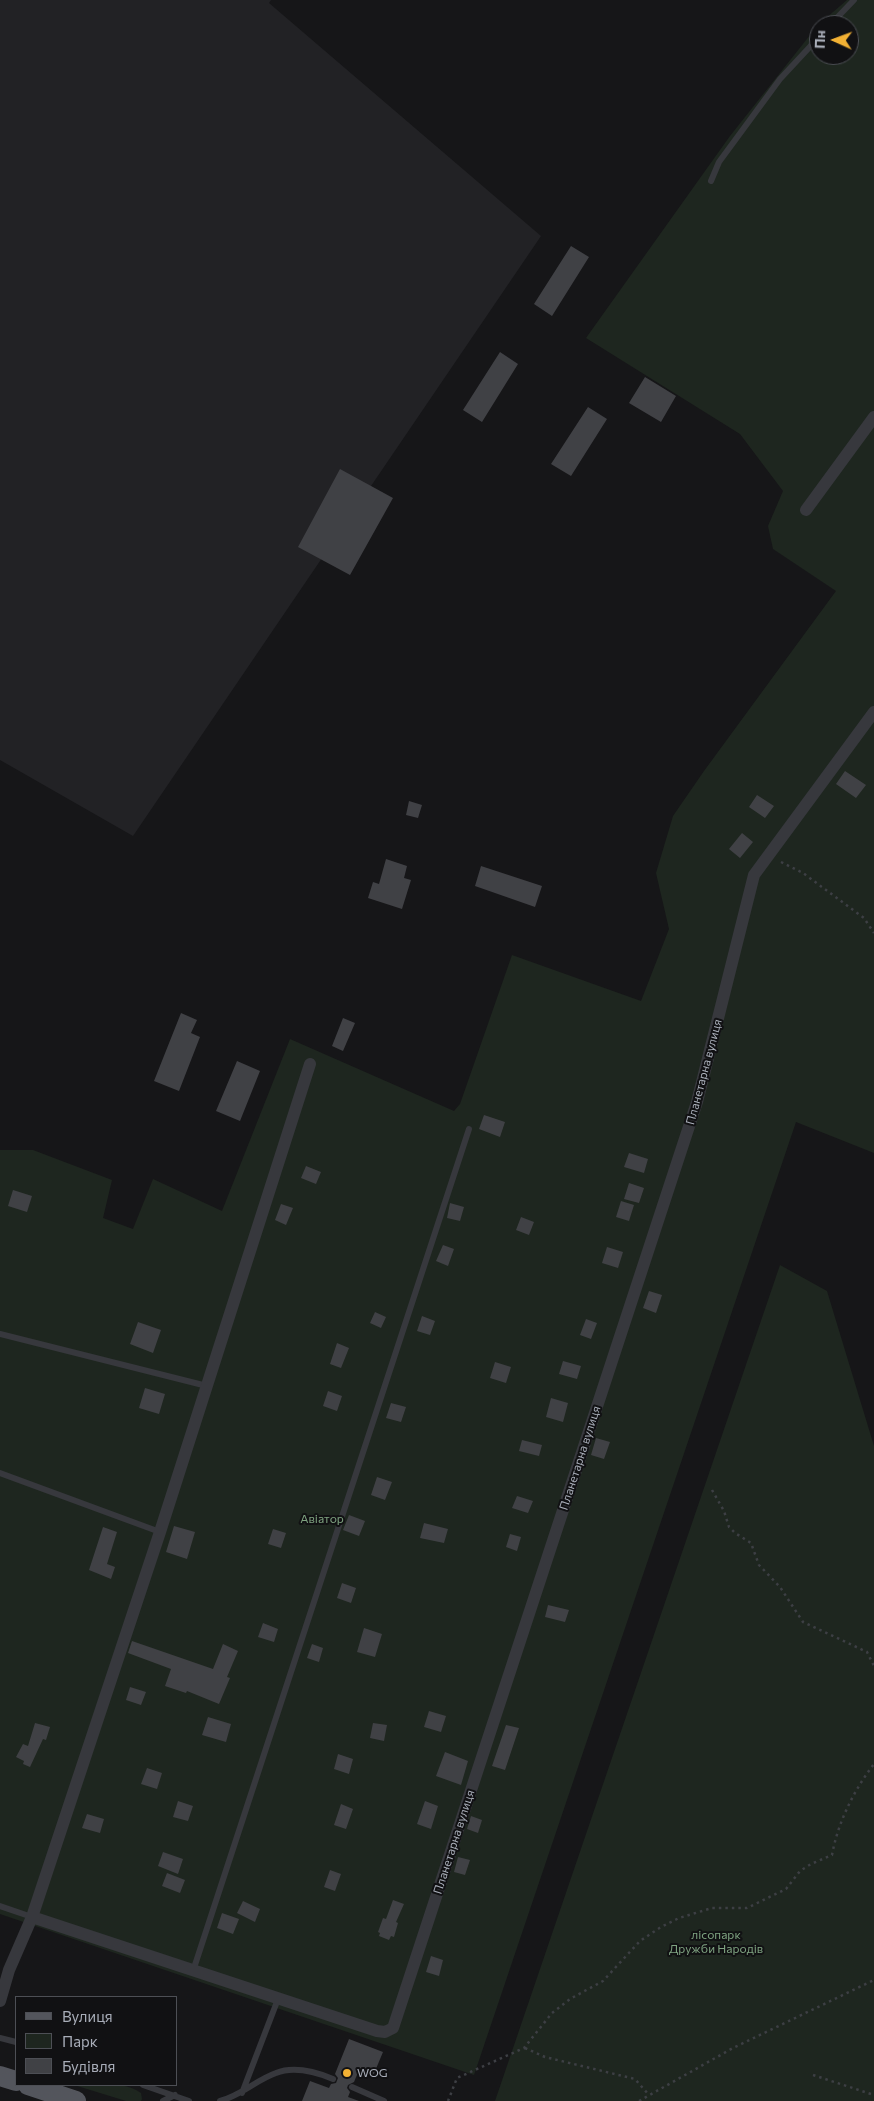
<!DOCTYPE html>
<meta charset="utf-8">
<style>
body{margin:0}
#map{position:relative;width:874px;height:2101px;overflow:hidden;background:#161618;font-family:Commissioner,sans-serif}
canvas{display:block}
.legend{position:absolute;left:15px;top:1996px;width:162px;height:90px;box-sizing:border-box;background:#111113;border:1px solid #4d4f55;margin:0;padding:6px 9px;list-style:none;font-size:15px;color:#a8adb8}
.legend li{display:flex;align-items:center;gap:10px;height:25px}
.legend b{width:25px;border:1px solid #4d4f55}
.north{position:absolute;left:809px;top:15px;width:50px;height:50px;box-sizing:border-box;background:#111113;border:1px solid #4d4f55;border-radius:50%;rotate:272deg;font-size:14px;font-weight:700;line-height:20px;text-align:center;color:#a8adb8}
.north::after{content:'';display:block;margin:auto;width:18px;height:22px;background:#f2b134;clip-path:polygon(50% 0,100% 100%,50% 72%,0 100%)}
</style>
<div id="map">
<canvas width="874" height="2101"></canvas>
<ul class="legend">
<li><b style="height:6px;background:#53555c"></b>Вулиця</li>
<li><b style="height:14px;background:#1e261f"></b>Парк</li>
<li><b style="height:14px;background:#404145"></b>Будівля</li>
</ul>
<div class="north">Пн</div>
</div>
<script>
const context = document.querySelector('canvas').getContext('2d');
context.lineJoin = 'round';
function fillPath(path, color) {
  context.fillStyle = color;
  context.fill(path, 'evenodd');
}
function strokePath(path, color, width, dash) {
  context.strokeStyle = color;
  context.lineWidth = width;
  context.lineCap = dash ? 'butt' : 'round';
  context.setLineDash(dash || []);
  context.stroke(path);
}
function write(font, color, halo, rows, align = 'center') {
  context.font = font + ' Commissioner,sans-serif';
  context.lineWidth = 4;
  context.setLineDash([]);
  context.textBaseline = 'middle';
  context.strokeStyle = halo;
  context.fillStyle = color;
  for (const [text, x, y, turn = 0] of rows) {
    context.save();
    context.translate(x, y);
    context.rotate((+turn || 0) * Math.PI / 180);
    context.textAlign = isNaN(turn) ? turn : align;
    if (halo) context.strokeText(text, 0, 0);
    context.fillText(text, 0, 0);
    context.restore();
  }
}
const built = new Path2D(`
 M0,0H271L269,3L541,236L133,836L0,760Z`);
const green = new Path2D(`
 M847,0H874V1153L796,1122L474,2075L0,1914V1150H33L112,1180L103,1218L133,1229L153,1179L222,1211L290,1039L454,1111L460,1104L512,955L641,1001L669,929L656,873L673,816L704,771L836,591L773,549L768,526L783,491L740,434L586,338L730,136L818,25ZM819,25H849V55H819Z
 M780,1265L827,1291L874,1446V2101H495Z
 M74,2085C95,2085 123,2080 141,2093L142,2099L141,2101H126Z`);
const building = new Path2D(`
 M571,246L589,257L552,316L534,304Z
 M500,352L518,364L482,422L463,410Z
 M645,377L676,396L661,422L629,403Z
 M588,407L607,419L571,476L551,464Z
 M340,469L393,498L350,575L298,547Z
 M845,771L866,785L856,798L836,784Z
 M757,795L774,806L765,818L749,807Z
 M409,801L422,805L418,818L406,815Z
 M742,833L753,842L740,858L729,849Z
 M386,859L407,866L404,878L411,880L402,909L368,898L373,882L379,884Z
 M481,866L542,886L535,907L475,886Z
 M181,1013L197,1020L191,1033L200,1037L179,1091L154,1081Z
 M343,1018L355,1023L343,1051L332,1046Z
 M237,1061L260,1071L240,1121L216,1111Z
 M484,1115L505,1122L500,1137L479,1129Z
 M629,1153L648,1159L644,1173L624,1167Z
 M306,1166L321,1172L316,1184L301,1178Z
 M629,1183L644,1188L639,1203L624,1199Z
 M13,1190L32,1196L27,1212L8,1206Z
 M621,1201L634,1205L629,1221L616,1217Z
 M450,1203L464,1207L460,1221L447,1218Z
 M281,1204L293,1208L286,1225L275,1220Z
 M521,1217L534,1222L529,1235L516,1230Z
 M443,1245L454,1249L448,1266L436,1261Z
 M607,1247L623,1252L618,1268L602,1263Z
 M649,1291L662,1295L656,1313L643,1308Z
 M375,1312L386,1317L381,1328L370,1323Z
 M422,1316L435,1321L430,1335L417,1331Z
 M586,1319L597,1323L591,1339L580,1335Z
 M138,1322L161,1330L153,1353L130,1344Z
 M337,1343L349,1348L341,1368L330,1364Z
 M563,1361L581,1366L577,1379L559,1374Z
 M495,1362L511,1367L506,1383L490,1378Z
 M145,1388L165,1394L159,1414L139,1408Z
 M328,1391L342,1396L337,1411L323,1406Z
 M551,1398L568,1403L563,1422L546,1417Z
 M391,1403L406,1407L401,1422L386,1418Z
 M596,1438L610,1442L604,1459L591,1455Z
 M522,1440L542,1445L539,1456L519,1451Z
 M377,1477L392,1482L385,1500L371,1495Z
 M517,1496L533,1501L528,1513L512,1508Z
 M349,1515L365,1521L359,1536L343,1530Z
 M424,1523L448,1529L444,1543L420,1538Z
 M174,1526L195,1532L187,1559L166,1552Z
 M103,1527L117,1532L107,1564L115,1567L111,1579L89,1570Z
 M273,1529L286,1533L281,1548L268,1544Z
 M510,1534L521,1537L517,1551L506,1547Z
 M342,1583L356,1588L351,1603L337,1598Z
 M548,1605L569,1610L565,1622L545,1617Z
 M263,1623L278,1629L274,1642L258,1637Z
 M364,1628L382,1634L375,1657L357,1652Z
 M132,1641L213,1669L223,1644L238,1651L227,1677L230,1678L219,1704L187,1691L186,1693L165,1686L171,1669L128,1653Z
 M312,1644L323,1648L319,1662L307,1658Z
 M130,1687L146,1692L141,1705L126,1700Z
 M429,1711L446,1716L441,1732L424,1727Z
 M208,1717L231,1724L226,1742L202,1735Z
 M35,1723L50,1727L46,1740L43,1739L30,1767L23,1764L24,1761L16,1757L23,1744L28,1746Z
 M373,1723L387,1725L384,1741L370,1738Z
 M506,1725L519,1728L505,1770L492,1766Z
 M445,1752L468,1761L461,1785L436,1776Z
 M338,1754L353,1759L349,1774L334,1769Z
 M147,1768L162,1773L157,1789L141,1784Z
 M178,1801L193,1806L188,1821L173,1817Z
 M425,1801L438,1806L431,1829L417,1824Z
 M341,1804L353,1809L346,1829L334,1825Z
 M87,1814L104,1819L100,1833L82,1828Z
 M471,1816L482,1820L478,1833L467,1829Z
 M163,1852L183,1859L178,1874L158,1866Z
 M458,1857L470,1860L465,1875L454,1872Z
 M330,1870L341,1874L335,1891L324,1887Z
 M167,1873L185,1880L180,1893L162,1886Z
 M393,1900L404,1904L396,1922L398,1923L394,1937L391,1936L389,1940L379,1936L380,1933L378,1932L383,1918L386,1919Z
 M243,1901L260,1909L255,1922L237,1913Z
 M222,1913L239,1919L233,1934L217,1928Z
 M431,1956L443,1960L439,1976L426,1972Z
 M349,2039L383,2052L373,2076L359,2070L354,2082L348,2085L347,2088L350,2092L348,2097L359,2101H302L310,2081L329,2088L331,2084L336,2083L338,2078L335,2074Z`);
const path = new Path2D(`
 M781,862L803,873L864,918L874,933
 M712,1490L724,1511L729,1527L735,1533L751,1543L759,1565L780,1587L803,1622L867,1652L874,1666
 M525,2048L545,2057L635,2079L649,2095
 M813,2075L874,2095
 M448,2101L457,2078L524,2048L552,2013L570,1999L603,1981L640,1941L661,1927L679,1918L712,1908H747L786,1889L800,1871L811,1864L832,1855C838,1822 854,1790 874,1764
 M639,2101L733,2048L874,1980`);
const lane = new Path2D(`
 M830,25L854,0
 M711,181L719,162L780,79L819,37
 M0,1334L207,1386
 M0,1473L160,1532
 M0,1906L32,1917
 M193,1971L469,1129
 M0,2038L16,2042
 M143,2085L189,2101
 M352,2087L384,2101
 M242,2093L278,1999
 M163,2101L175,2095
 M220,2101C242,2095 256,2080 276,2073C294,2066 316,2072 333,2079`);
const street = new Path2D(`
 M806,510L874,417
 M32,1917L377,2031L385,2032L393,2028L697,1102L754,875L874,712
 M0,2001L9,1970L32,1917L160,1532L310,1064`);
const primary = new Path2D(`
 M0,2076L16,2081
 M28,2085L76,2101`);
const markers = [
 [347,2073,5,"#f2b134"]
];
const streetNames = [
 ["Планетарна вулиця",704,1072,-75],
 ["Планетарна вулиця",580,1458,-72],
 ["Планетарна вулиця",454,1842,-72]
];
const parkNames = [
 ["Авіатор",322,1519],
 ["лісопарк",716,1935],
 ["Дружби Народів",716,1949]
];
const poiNames = [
 ["WOG",357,2073]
];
fillPath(built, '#222225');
fillPath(green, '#1e261f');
fillPath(building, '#404145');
strokePath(path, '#3d3f44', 2.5, [2.5, 4]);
strokePath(lane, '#37383d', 6);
strokePath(street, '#37383d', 12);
strokePath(primary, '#53555c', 20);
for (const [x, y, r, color] of markers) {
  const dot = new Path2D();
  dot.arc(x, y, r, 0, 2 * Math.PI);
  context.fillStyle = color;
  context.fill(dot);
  strokePath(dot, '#111113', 2);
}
write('12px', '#a8adb8', '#111113', streetNames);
write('12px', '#7fa381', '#111113', parkNames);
write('12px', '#a8adb8', '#111113', poiNames, 'left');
</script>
